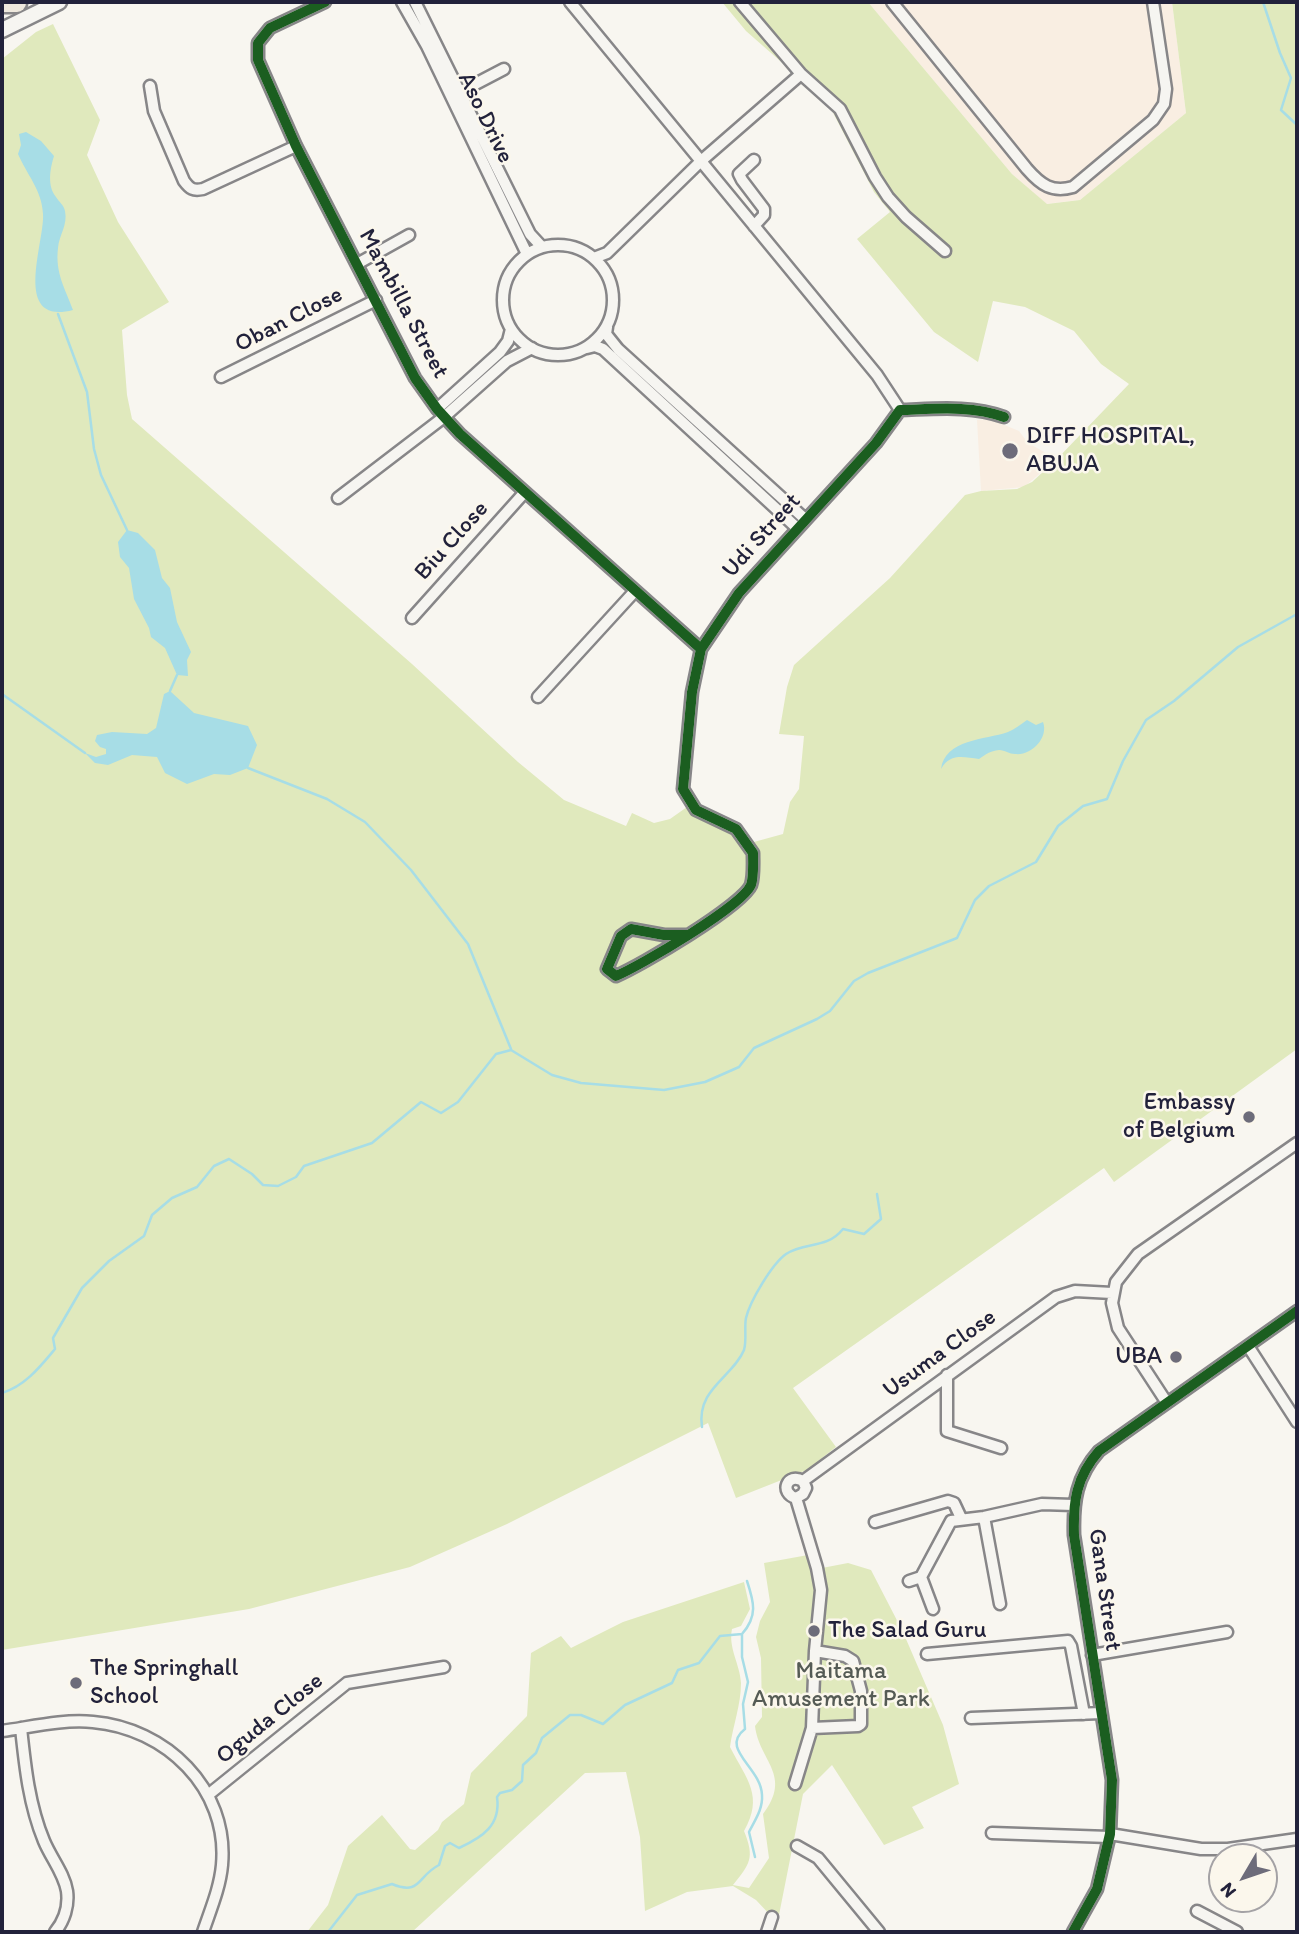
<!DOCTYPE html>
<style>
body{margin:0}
#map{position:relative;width:1299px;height:1934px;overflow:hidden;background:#f8f6f0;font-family:Itim,sans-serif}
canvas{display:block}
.frame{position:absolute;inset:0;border:4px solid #22223b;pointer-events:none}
.north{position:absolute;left:1208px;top:1843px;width:70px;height:70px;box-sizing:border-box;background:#fbf7ec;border:2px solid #a4a2a5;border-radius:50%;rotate:231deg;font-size:19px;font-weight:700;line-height:28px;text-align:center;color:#22223b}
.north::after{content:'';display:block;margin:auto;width:24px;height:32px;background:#6d6c7a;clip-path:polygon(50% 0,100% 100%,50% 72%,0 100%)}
</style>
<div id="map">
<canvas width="1299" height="1934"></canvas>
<div class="frame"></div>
<div class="north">N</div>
</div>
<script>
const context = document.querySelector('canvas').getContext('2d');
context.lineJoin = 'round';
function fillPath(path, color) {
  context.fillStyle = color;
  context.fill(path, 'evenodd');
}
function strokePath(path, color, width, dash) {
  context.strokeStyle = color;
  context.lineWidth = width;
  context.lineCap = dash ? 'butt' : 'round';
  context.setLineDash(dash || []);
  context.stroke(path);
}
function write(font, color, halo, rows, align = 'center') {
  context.font = font + ' Itim,sans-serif';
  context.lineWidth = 5;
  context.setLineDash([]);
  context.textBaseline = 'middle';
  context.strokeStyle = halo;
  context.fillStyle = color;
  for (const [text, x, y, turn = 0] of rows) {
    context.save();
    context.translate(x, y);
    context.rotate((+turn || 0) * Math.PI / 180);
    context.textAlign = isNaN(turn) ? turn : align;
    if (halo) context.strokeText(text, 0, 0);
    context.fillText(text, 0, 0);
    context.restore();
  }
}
const built = new Path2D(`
 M868,2H1172L1186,113L1080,200L1046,204L1012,174Z
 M990,419L1019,431L1028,443L1057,459L1024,487L981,491L977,420Z`);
const green = new Path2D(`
 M722,2H868L1012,174L1047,204L1080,200L1186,113L1172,2H1297V1049L1114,1182L1104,1168L793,1388L836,1447L807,1470L736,1498L708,1423L507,1524L410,1567L249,1609L2,1650V59L36,32L53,24L100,120L87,155L118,222L169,302L122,330L127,395L132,419L412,664L518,762L564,800L626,826L632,813L654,823L670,819L687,807C702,825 704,817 722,826C731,830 737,837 743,845L783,834L790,802L799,789L804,736L779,734L787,687L794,665L890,578L965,495L981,491L1017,489L1032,482L1057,459L1129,384L1101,364L1074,331L1025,307L993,301L978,362L934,332L857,239L890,212L874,192L828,103L746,31Z
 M819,1553L822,1568L848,1563L871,1570L903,1632L943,1725L959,1784L912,1807L924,1828L884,1845L832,1765L803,1794L776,1930L772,1917L756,1900L733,1886L687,1892L645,1911L640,1837L626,1772L585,1773L412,1932H307L328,1905L348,1846L382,1815L410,1849L415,1850L438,1830L442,1822L464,1804L471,1773L527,1716L531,1653L561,1636L571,1648L623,1622L744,1582L750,1609L741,1626L732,1629C728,1648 740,1664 741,1683C741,1705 733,1725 730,1747C747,1780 764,1796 744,1831C755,1858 750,1864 733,1885L749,1888L769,1858L763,1814C793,1775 759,1761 755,1726L762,1717L761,1658L756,1637L760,1621L770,1602L764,1563Z`);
const water = new Path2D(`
 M26,132L41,141L54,156C50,169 47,186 56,197C59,202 64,205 65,211C68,225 59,235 58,248C55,273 65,288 73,310C11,326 45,242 43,214C42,190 27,175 18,154L21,145L19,134Z
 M127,530L138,533L155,550L162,578L170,588L177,622L191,652L187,660L188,676L177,675L165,648L151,637L149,628L134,599L129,568L120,557L118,542Z
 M170,691L194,713L248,726L257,745L248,768L230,775L214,774L187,784L165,773L157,757L132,755L108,765L95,763L85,753L96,757L106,754V749L100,747L95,741L97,735L112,732L147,734L156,728L164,694Z
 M1027,720L1036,725L1043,722C1049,738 1031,756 1015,754C1009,754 1005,750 999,750C990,751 986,754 979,759C963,757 950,753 941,769C945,739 985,740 1008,732C1015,729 1021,724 1027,720Z`);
const stream = new Path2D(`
 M1263,2L1280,53L1291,78L1281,110L1297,125
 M58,314L87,392L94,449L101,475L127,530
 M170,691L177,675
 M2,694L85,753
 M248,768L327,799L365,822L411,870L468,944L511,1049
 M2,1393C25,1386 40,1367 55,1349L53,1338L82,1288L109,1261L144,1236L152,1215L172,1198L197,1187L214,1166L229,1159L252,1174L263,1185L278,1186L296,1177L304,1166L372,1143L421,1102L441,1113L458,1102L496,1054L511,1050L552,1075L581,1083L664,1090L705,1082L739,1067L754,1048L817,1019L830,1011L854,981L868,973L957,938L975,900L989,886L1036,862L1058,826L1083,806L1107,799L1123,761L1146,720L1174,701L1238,647L1297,614
 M702,1427C696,1389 733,1377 744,1350C747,1340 744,1327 746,1318C750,1301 772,1264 786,1254C805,1241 826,1250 843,1229L864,1234L881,1219L877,1194
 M747,1581C754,1602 758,1616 742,1634V1657L748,1682L743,1704L745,1729C719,1749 761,1767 762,1795C763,1809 755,1820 749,1832L755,1857
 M328,1932L357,1895L392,1884C421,1896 417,1876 439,1865L445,1846L450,1843L459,1848C483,1837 501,1825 497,1797L500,1793L512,1790L522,1781L523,1765L536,1753L542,1738L570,1715H581L603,1724L625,1705L672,1683L678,1670L699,1663L720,1636L742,1634`);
const street = new Path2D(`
 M325,2L270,28L258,43V60L296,146L415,378L437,409L460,434L701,649
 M402,2L427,46L527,254
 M415,2L530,234L542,247
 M570,2L877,375L900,410
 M892,2L1027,169C1041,185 1052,193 1073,187L1153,120L1164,104L1166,89L1153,2
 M801,74L840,109L875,177L888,197L906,217L945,251
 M150,86L154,111L184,181C190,189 193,191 203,189L296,146
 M460,92L504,69
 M754,160L739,174L742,180L764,209V215L754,226
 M503 300a55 55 0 1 1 110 0a55 55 0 1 1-110 0Z
 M594,258L607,253L701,161L801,74L740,2
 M357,264L409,235
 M607,327L606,334L618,349L805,519
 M587,348L595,346L603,349L797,528
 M221,377L376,300
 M437,409L500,352L508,341L511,329
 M338,498L444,417L507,361L532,348
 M412,618L524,493
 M538,697L635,591
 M687,935H664L631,929L621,936L607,969L616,976C640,966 742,906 751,885C754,876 753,862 753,853L736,829L696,810L683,789L692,692L701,649L739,593L876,443L900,410C935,409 971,405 1004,417
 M1248,1346L1297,1422
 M947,1375V1431L1001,1448
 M1167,1403L1118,1328L1112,1303L1116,1282L1138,1254L1297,1143
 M803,1481L1056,1297L1075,1291L1112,1293
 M796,1498L803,1494L806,1488L803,1481C787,1472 779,1493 796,1498L817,1568L821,1590L815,1651L845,1656L853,1661L861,1691V1724L858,1726L812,1728
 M984,1517L1000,1604
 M875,1522L948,1501L954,1503L961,1518
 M909,1581L921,1577
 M933,1609L921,1577L951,1521L984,1517L1042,1504L1073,1505
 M927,1654L1068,1641L1071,1646L1084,1714
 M1092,1655L1227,1632
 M971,1718L1101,1713
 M21,1728C25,1766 29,1805 44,1841C51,1858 64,1873 67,1891C69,1906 64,1921 55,1932
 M2,1731C31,1727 63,1719 93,1722C165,1728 229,1788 222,1865C220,1888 210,1911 203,1932
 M795,1784L812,1728L815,1651
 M208,1795L347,1683L444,1667
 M992,1833L1109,1837
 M1110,1834L1201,1849H1228L1297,1839
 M797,1846L818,1858L879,1932
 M1197,1911L1237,1932
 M767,1932L772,1917
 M1073,1932L1097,1889L1110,1834L1112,1780L1074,1535C1073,1502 1076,1477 1099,1451L1297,1311`);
const secondary = new Path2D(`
 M2,30L59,2`);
const highway = new Path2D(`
 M2,3H17`);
const cycleway = new Path2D(`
 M325,2L270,28L258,43V60L296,146L415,378L437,409L460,434L701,649
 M687,935H664L631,929L621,936L607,969L616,976C640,966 742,906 751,885C754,876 753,862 753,853L736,829L696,810L683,789L692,692L701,649L739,593L876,443L900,410C935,409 971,405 1004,417
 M1073,1932L1097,1889L1110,1834L1112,1780L1074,1535C1073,1502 1076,1477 1099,1451L1297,1311`);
const markers = [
 [1010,451,9,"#6d6c7a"],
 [1249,1117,7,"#6d6c7a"],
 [1176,1357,7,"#6d6c7a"],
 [814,1631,7,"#6d6c7a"],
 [76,1683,7,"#6d6c7a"]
];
const streetNames = [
 ["Aso Drive",485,118,64],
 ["Mambilla Street",403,304,62],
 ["Oban Close",289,320,-27],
 ["Udi Street",762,536,-48],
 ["Biu Close",452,541,-48],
 ["Usuma Close",940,1354,-36],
 ["Gana Street",1104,1590,82],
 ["Oguda Close",270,1719,-39]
];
const poiNames = [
 ["DIFF HOSPITAL,",1026,437],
 ["ABUJA",1026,465],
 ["Embassy",1235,1103,"right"],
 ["of Belgium",1235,1131,"right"],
 ["UBA",1162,1357,"right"],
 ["The Salad Guru",828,1631],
 ["The Springhall",90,1669],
 ["School",90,1697]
];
const parkNames = [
 ["Maitama",841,1672],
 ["Amusement Park",841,1700]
];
fillPath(built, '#f9eee2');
fillPath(green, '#e0e9bd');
fillPath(water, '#a7dde6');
strokePath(stream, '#a7dde6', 2.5);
strokePath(street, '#878688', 15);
strokePath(secondary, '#878688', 19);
strokePath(highway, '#878688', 23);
strokePath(street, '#f6f5f1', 10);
strokePath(secondary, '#f6f5f1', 14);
strokePath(highway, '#eee8dd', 18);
strokePath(cycleway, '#1b5e20', 10);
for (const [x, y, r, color] of markers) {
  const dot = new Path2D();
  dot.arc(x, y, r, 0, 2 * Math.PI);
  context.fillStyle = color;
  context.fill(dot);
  strokePath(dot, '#fbf7ec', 2.5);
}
write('24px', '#22223b', '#fbf7ec', streetNames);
write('24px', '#22223b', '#fbf7ec', poiNames, 'left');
write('24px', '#555b55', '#fbf7ec', parkNames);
</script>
